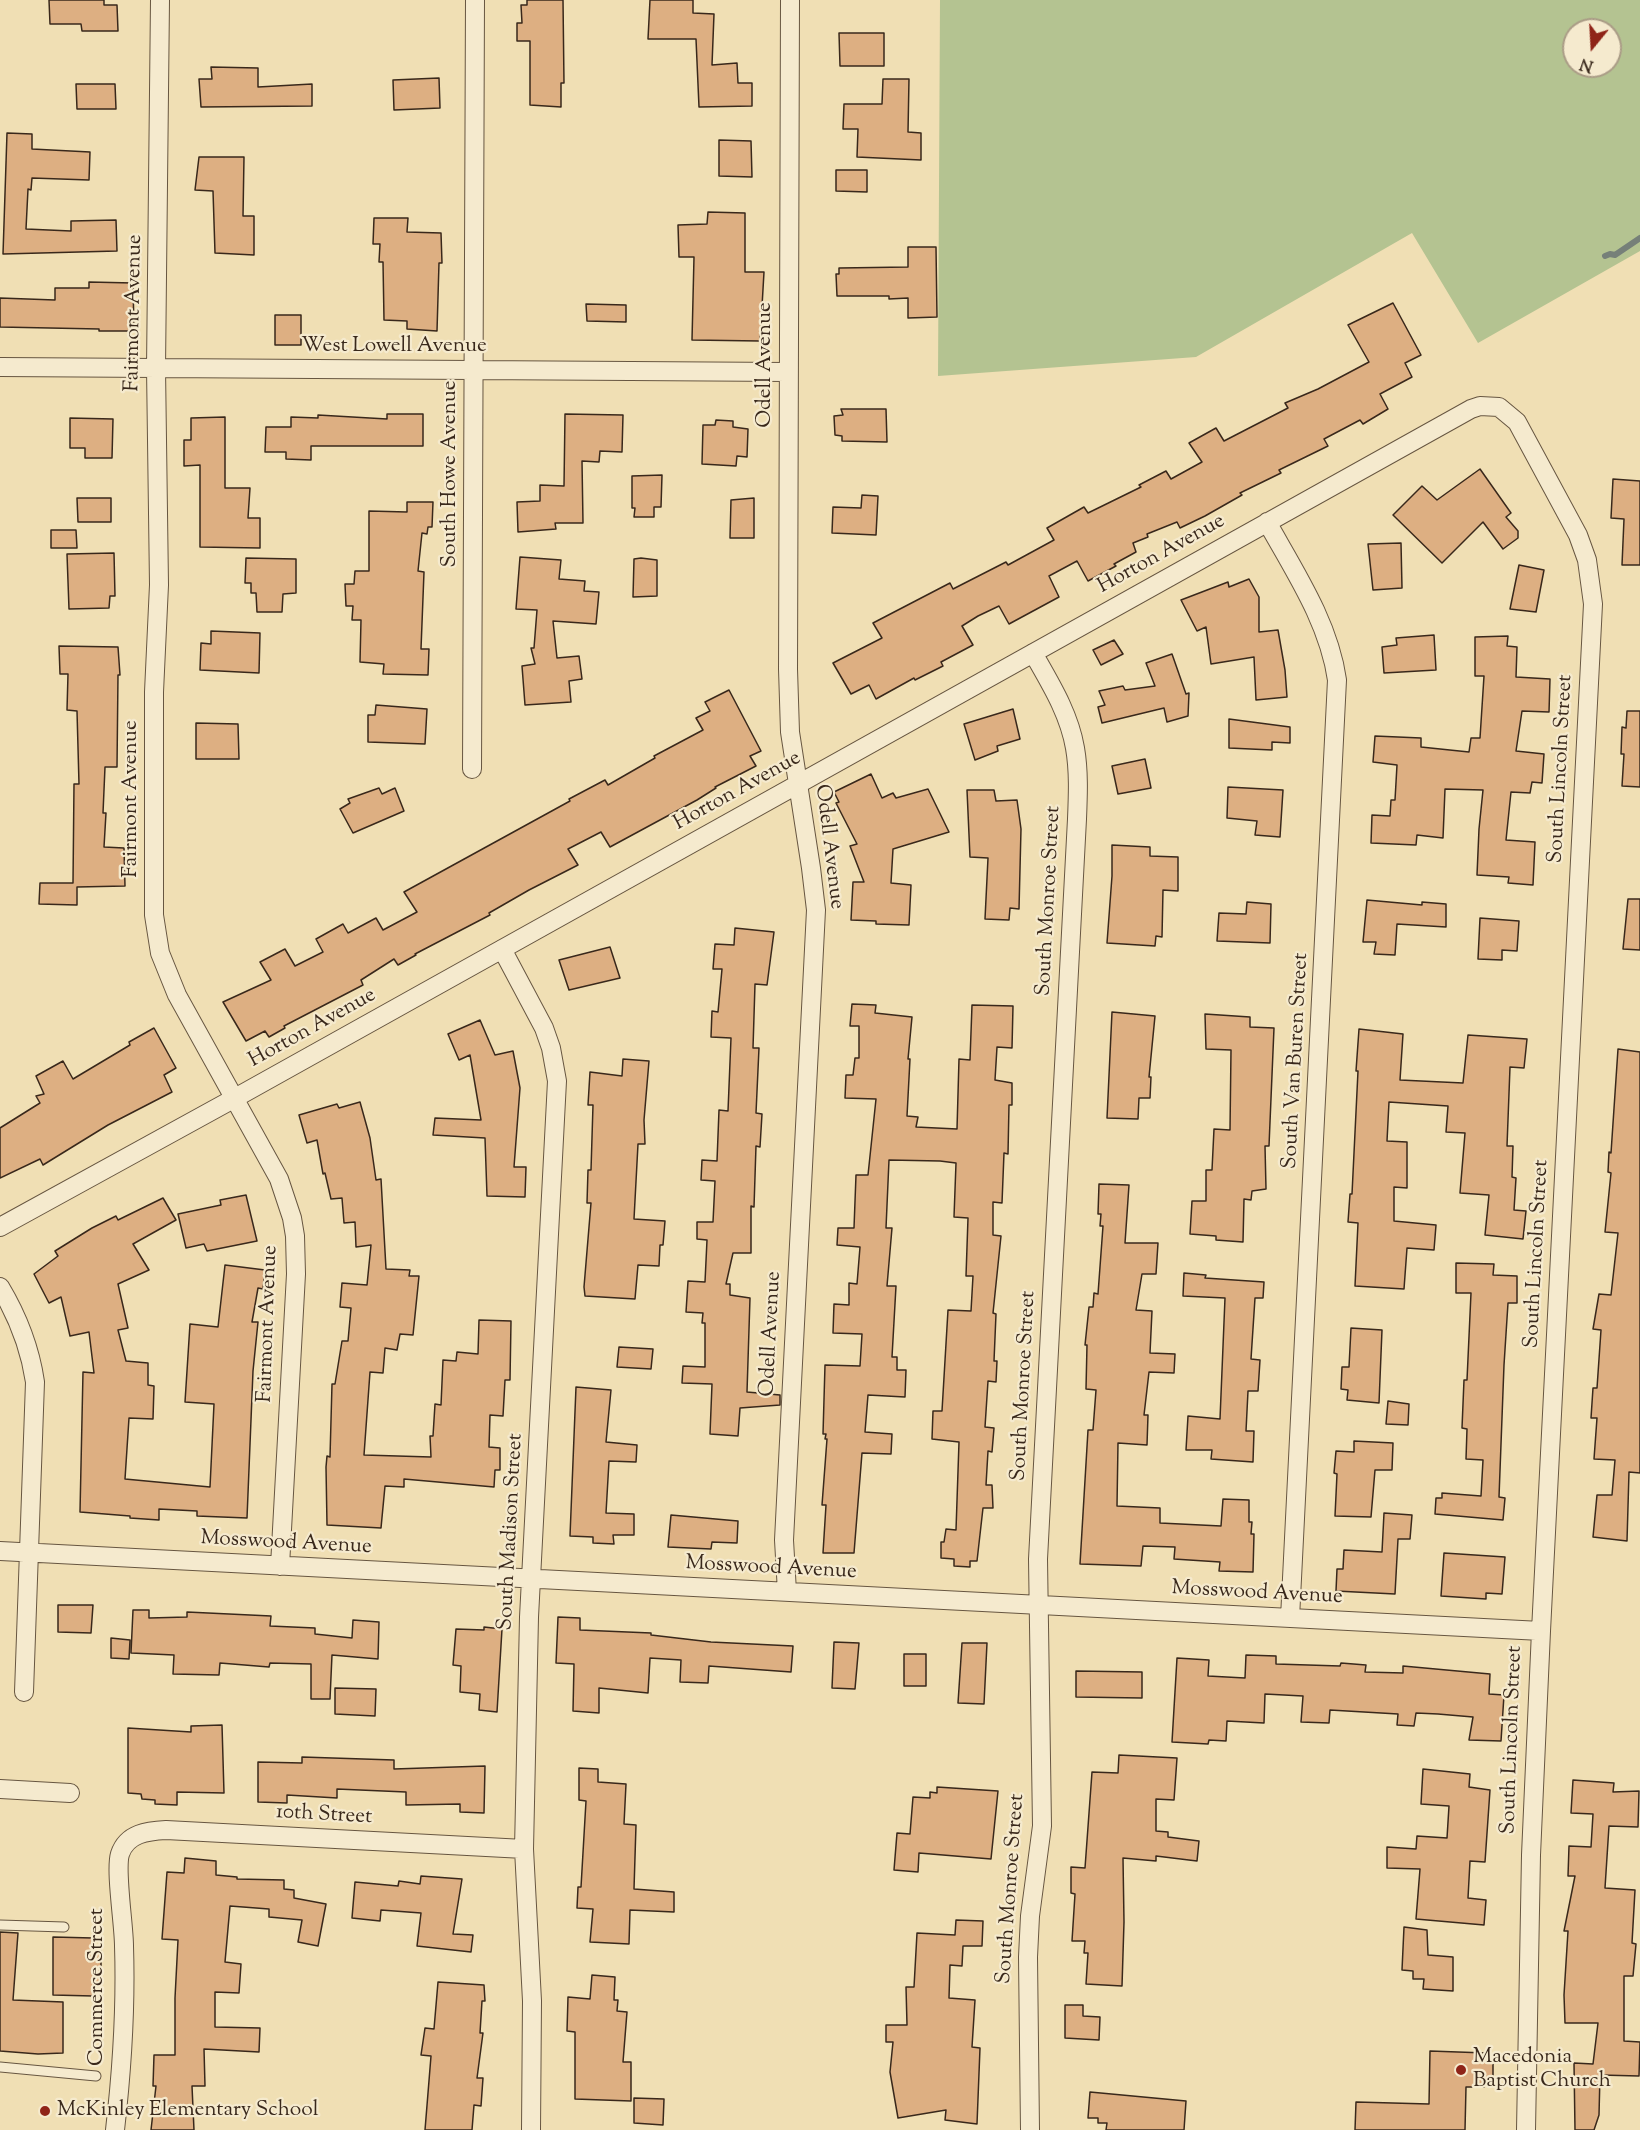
<!DOCTYPE html>
<style>
body{margin:0}
#map{position:relative;width:1640px;height:2130px;overflow:hidden;background:#f0dfb4;font-family:"Sorts Mill Goudy",serif}
canvas{display:block}
.north{position:absolute;left:1562px;top:18px;width:60px;height:60px;box-sizing:border-box;background:#f5eace;border:2px solid #aa9c86;border-radius:50%;rotate:198deg;font-size:16px;font-weight:700;line-height:24px;text-align:center;color:#39281b}
.north::after{content:'';display:block;margin:auto;width:21px;height:27px;background:#8f2418;clip-path:polygon(50% 0,100% 100%,50% 72%,0 100%)}
</style>
<div id="map">
<canvas width="1640" height="2130"></canvas>
<div class="north">N</div>
</div>
<script>
const context = document.querySelector('canvas').getContext('2d');
context.lineJoin = 'round';
function fillPath(path, color) {
  context.fillStyle = color;
  context.fill(path, 'evenodd');
}
function strokePath(path, color, width, dash) {
  context.strokeStyle = color;
  context.lineWidth = width;
  context.lineCap = dash ? 'butt' : 'round';
  context.setLineDash(dash || []);
  context.stroke(path);
}
function write(font, color, halo, rows, align = 'center') {
  context.font = font + ' "Sorts Mill Goudy",serif';
  context.lineWidth = 4.5;
  context.setLineDash([]);
  context.textBaseline = 'middle';
  context.strokeStyle = halo;
  context.fillStyle = color;
  for (const [text, x, y, turn = 0] of rows) {
    context.save();
    context.translate(x, y);
    context.rotate((+turn || 0) * Math.PI / 180);
    context.textAlign = isNaN(turn) ? turn : align;
    if (halo) context.strokeText(text, 0, 0);
    context.fillText(text, 0, 0);
    context.restore();
  }
}
const green = new Path2D(`
 M940,0H1640V251L1478,343L1412,233L1196,357L938,376ZM1574,30H1610V66H1574Z`);
const stream = new Path2D(`
 M1605,256L1610,254L1615,255L1640,238`);
const building = new Path2D(`
 M49,0H104V5H117L118,31H82L81,24H50Z
 M527,0H563L564,83H561V107L530,105V41H517V23H522L521,5H527Z
 M650,0H693V13L714,14L712,65L737,63L738,83H752V106L699,107L696,39H648Z
 M839,33H884V66H840Z
 M211,67L258,68V87L312,84V106L201,107L199,79H212Z
 M439,78L440,108L394,110L393,80Z
 M883,79H909L908,132L921,133V160L857,157L858,129H843L844,104H882Z
 M76,84H115L116,109H77Z
 M7,133L32,134V149L90,152L89,180L32,178L31,190L28,189L26,229L71,231V221L116,220L117,251L3,254Z
 M719,140L751,141L752,177L719,176Z
 M199,157H244L243,216H254V255L215,253L213,191L195,190Z
 M836,170H867V192L836,191Z
 M708,212L745,213V272H764L760,341L692,340L694,257H679L678,225L707,224Z
 M374,218H408L407,232L441,233L442,263H439L437,331L407,329V321L384,320L383,262H379L380,244H373Z
 M908,247H936L937,317L908,318V298L889,299V296H837L836,274H839V268L908,267Z
 M89,282L133,283L134,331H99V329L0,327V298L55,300V288H89Z
 M1393,303L1421,355L1405,363L1412,377L1380,394L1388,409L1363,424L1360,420L1324,439L1328,446L1279,470L1281,473L1240,493L1242,495L1205,516L1180,528L1177,522L1147,534L1148,537L1133,543L1136,552L1114,564L1116,566L1088,581L1077,561L1049,576L1059,597L1009,624L999,606L978,616L962,626L973,645L941,662L943,666L915,680L914,678L876,699L869,685L851,694L833,663L882,638L873,623L950,583L953,589L1006,562L1008,565L1054,540L1047,528L1084,507L1088,513L1141,487L1139,485L1166,471L1171,479L1202,462L1189,443L1216,428L1224,441L1288,408L1285,403L1318,389L1369,362L1348,325Z
 M586,304L626,305V322L587,321Z
 M275,315H301V345H275Z
 M841,409H886L887,442L842,441V436L835,435L834,416L843,415Z
 M387,414H423V446H311V460L286,459V452H265L266,427H291V417L318,418V415L387,419Z
 M565,414L623,415L622,452L600,451L599,462L582,461L583,523H555L556,529L518,532L517,502L540,501V485L564,486Z
 M225,417V488H250L248,518H260V548L200,547V465L184,466V440H191V418Z
 M70,418L113,419L112,458H85V448H70Z
 M716,420L733,421V427L748,429L747,457L737,456L736,466L702,464L703,425H715Z
 M1480,469L1511,513L1506,517L1518,531V538L1503,549L1483,522L1442,563L1393,515L1422,486L1437,500Z
 M662,475L661,507H654V517H634L635,508H632V476Z
 M1613,479L1640,481V565H1622L1624,519L1611,518Z
 M862,495L878,496L876,535L832,533L833,507L861,508Z
 M77,498H111V522H78Z
 M754,498V538H730L731,500Z
 M407,502H433L432,527H428L427,534L422,533L418,571L424,572L421,649H429L428,675L383,674L384,664L360,662L361,620H352L353,606H346L345,584H354L355,571H369V511L407,512Z
 M51,530H76L77,548H51Z
 M1401,543L1402,588L1373,590L1368,544Z
 M114,553L115,596H110L109,608L69,609L67,554Z
 M520,557L561,560L559,579L585,581L584,591L599,592L596,624L553,621L557,658L579,656L582,679L569,681L571,702L525,705L522,666L535,664L531,648H534L537,610L516,609Z
 M246,558L296,559V593L283,594L282,612H257L256,593H251V583H245Z
 M641,558L657,560V596L633,597L634,559Z
 M1519,565L1544,570L1536,612L1510,609Z
 M1249,579L1259,597V632L1278,630L1285,670L1287,697L1256,700L1254,657L1211,664L1206,627L1197,631L1181,600L1228,582L1229,587Z
 M211,631L260,633L259,673L200,670L201,643L211,644Z
 M1434,635L1436,670L1384,673L1382,647L1397,645L1396,638Z
 M1508,636L1507,646L1517,647L1516,677L1550,679L1549,712L1522,711L1516,751L1544,754L1542,783L1532,782L1530,793L1511,792L1506,840L1535,842L1533,885L1508,883L1509,877L1477,875L1479,829L1483,790L1445,789L1443,838L1417,835L1416,845L1371,843L1372,815L1390,816L1391,800H1395L1397,765L1373,762L1375,736L1421,738V747L1469,752L1471,738H1480L1484,676H1475V637Z
 M1114,640L1123,654L1101,665L1093,650Z
 M59,646L118,647L120,675H118L117,767H105L103,813H106L104,847L124,848L125,886L77,887V905L39,904L40,883H73L74,784H79L77,711L67,710L68,674H60Z
 M1172,654L1186,694L1189,693L1188,716L1167,722L1164,708L1102,723L1098,707L1105,705L1099,691L1123,686L1125,690L1155,686L1146,663Z
 M729,690L761,751L750,756L756,766L715,787L716,788L697,800L610,847L601,832L568,849L578,865L529,890L489,913L490,915L415,954L416,955L398,965L394,959L361,980L363,985L284,1026L285,1028L269,1037L265,1031L246,1041L223,1002L271,980L260,962L285,949L295,966L323,952L316,939L343,924L348,933L376,918L383,930L417,912L404,892L570,801L569,799L605,780L608,785L655,758L654,756L703,730L696,718L710,711L705,702Z
 M376,705L427,709L425,744L368,742V715H375Z
 M1013,709L1020,739L997,746L998,751L975,760L964,724Z
 M1627,711H1640V787L1622,786L1624,754H1621L1622,727L1626,728Z
 M1229,719L1290,727V743L1272,742V750L1229,748Z
 M196,723L238,724L239,759H196Z
 M1145,759L1151,788L1118,794L1112,766Z
 M871,774L882,798L893,793L896,798L928,789L949,832L893,849L891,883L911,885L909,925L876,924V921L851,920L853,882H864L850,846L857,844L836,803L839,802L834,792Z
 M1228,787L1283,790L1280,837L1255,835L1257,821L1227,818Z
 M379,788L382,794L395,788L404,811L353,833L340,809L350,803L348,799Z
 M967,790H994L996,801L1017,800L1021,829L1019,909L1010,908L1009,920L985,919L988,858L970,857Z
 M1112,845L1150,847V856L1178,857V891L1163,890L1162,937L1156,936L1155,946L1107,943L1112,876Z
 M1628,899H1640V950L1623,949Z
 M1367,900L1422,905V902L1446,904V927L1397,924L1395,955L1374,954L1376,942H1363Z
 M1247,902L1271,904L1270,943L1217,941L1219,913L1246,914Z
 M1480,918L1519,921L1517,951L1502,950V960L1478,959Z
 M735,928L774,932L767,985L755,984L753,1048H759L756,1113L762,1114L760,1147L756,1146L754,1207L751,1206V1253H733L726,1284H730V1295L750,1298L747,1392L780,1395V1405L740,1408L738,1436L710,1434L712,1384L682,1383L683,1366L705,1367V1323H702L703,1313L686,1312L688,1281L705,1282L707,1240L697,1239V1222H713L715,1181L701,1180L702,1160L717,1161L719,1110L728,1111L731,1038L711,1037L712,1011L718,1012L722,969H713L715,944L734,945Z
 M610,947L620,978L569,990L559,960Z
 M852,1004L876,1005L875,1013L912,1017L908,1059H910L907,1116L918,1117L916,1127L957,1129L959,1059L970,1060L972,1005L1013,1006L1012,1048L997,1047L995,1080L1012,1083V1105H1009L1008,1154L1004,1153L1002,1203L993,1202V1235L1001,1236L993,1313L996,1314L994,1361H997L996,1382L988,1381L985,1427L994,1428L992,1452L988,1451L986,1485H992L993,1508H983L977,1561H970V1567L954,1566V1559L941,1558V1542H944L946,1529L956,1530L959,1442L932,1439L933,1411H942L948,1310L971,1311L973,1276H966L968,1218L954,1217L956,1163L940,1161L889,1160L886,1228H892L887,1286H896L892,1357H897V1370H906L905,1397L868,1395L865,1432L892,1434L891,1454L862,1453L854,1553H823L826,1505H822L827,1439H825L826,1434H823L825,1365L860,1366L862,1334L833,1333L834,1304L849,1305V1283L857,1284L860,1247L837,1245L838,1228H854L856,1175H868L876,1099L845,1098L846,1075H853L855,1058H859V1026H850Z
 M1112,1012L1155,1016L1149,1077H1151L1150,1098H1139L1138,1119L1107,1118Z
 M1205,1014L1250,1017V1027L1274,1028L1270,1122L1269,1146H1265L1266,1189L1252,1191L1251,1200L1244,1199L1243,1242L1216,1240V1236L1190,1234L1192,1201H1206V1170H1212L1214,1129L1230,1130L1231,1050L1206,1049Z
 M480,1020L495,1055L513,1051L520,1088L514,1167H526L525,1197L487,1196L485,1138L433,1135L435,1118L481,1120L470,1055L459,1060L448,1034Z
 M154,1028L176,1068L164,1075L172,1092L108,1125L43,1165L40,1159L0,1178V1128L40,1103L36,1096L44,1094L36,1076L63,1061L73,1079L130,1045L129,1042Z
 M1359,1029L1403,1034L1400,1080L1463,1083L1468,1035L1527,1039L1524,1068L1510,1067L1507,1146H1513L1512,1177L1516,1178L1514,1210L1526,1211L1523,1239L1485,1235L1489,1195L1460,1193L1465,1133L1446,1132L1448,1106L1389,1102L1387,1141L1407,1142V1188L1394,1187V1221L1436,1225L1434,1250L1407,1248L1404,1289L1355,1286L1358,1223L1348,1222L1350,1194H1352L1358,1071H1356Z
 M1618,1049L1640,1052V1473L1629,1472L1627,1541L1593,1537L1597,1495H1612L1615,1460L1594,1459L1597,1418H1591L1593,1388H1597L1601,1330L1593,1329L1599,1294L1611,1295L1618,1233L1605,1232L1611,1173L1608,1172L1609,1152L1611,1153Z
 M623,1059L649,1061L644,1120L645,1144H638L634,1219L665,1221L663,1245H660L659,1266L638,1265L635,1299L585,1296L584,1287L591,1203H587L588,1170H591L593,1105H588L590,1072L622,1076Z
 M360,1102L370,1138L376,1180L381,1179L386,1269L410,1270L409,1276H419L413,1335L400,1334L397,1350L385,1348L383,1373L370,1372L364,1455L431,1457L430,1436H433L435,1404L441,1405L443,1360L456,1361L457,1352L478,1354L479,1320L511,1321L510,1380H505L503,1416L490,1415L489,1447L500,1448V1470H495L494,1487L404,1479V1487L385,1486L381,1528L327,1525L326,1467L327,1456L330,1457L332,1384H335L342,1341H348L351,1308L340,1307L342,1283L367,1285L371,1245L356,1247L355,1222L344,1223L342,1198L331,1199L325,1173L323,1174L317,1140L307,1143L299,1115L337,1104L339,1108Z
 M1099,1184L1129,1185L1125,1243H1158L1156,1274H1142L1136,1310L1152,1311L1150,1353L1175,1354L1174,1373L1149,1372L1144,1415H1148L1147,1445L1118,1443L1117,1506L1160,1508V1523L1221,1526L1223,1499L1249,1500V1522H1252L1251,1534H1254L1253,1572L1219,1571L1220,1562L1174,1559L1175,1547L1143,1546L1141,1566L1080,1564L1088,1430H1093L1096,1390L1086,1389L1087,1345H1085L1089,1307H1093L1094,1293L1098,1294L1103,1226H1100L1101,1214H1098Z
 M246,1195L257,1241L207,1251L204,1244L186,1248L178,1214L221,1205L220,1200Z
 M163,1198L176,1220L133,1244L149,1270L118,1284L128,1328L118,1330L126,1361L148,1363V1385L154,1386L153,1419L129,1418L125,1479L210,1487L214,1404L185,1402L190,1324L218,1327L225,1265L265,1270L263,1289L258,1288L252,1322H258L253,1371L247,1518L197,1516V1511L159,1509V1520L130,1518V1516L80,1512L83,1372L94,1373L89,1332L70,1336L61,1297L49,1303L34,1274L58,1256L55,1251L92,1228L116,1216L118,1220Z
 M1456,1263L1494,1264L1493,1275L1517,1276V1303H1508L1504,1365L1499,1497L1505,1498L1503,1520L1435,1514L1436,1498H1442V1493L1481,1496L1483,1460L1466,1459L1467,1429L1462,1428L1464,1380H1467L1471,1293H1456Z
 M1184,1273L1206,1275L1205,1278L1264,1282L1263,1298H1255L1251,1359L1260,1360L1258,1391H1248L1246,1431H1254L1253,1462L1211,1459L1212,1450H1186L1188,1416L1220,1419L1225,1298L1183,1296Z
 M1351,1328L1382,1330L1379,1403L1347,1400L1348,1390L1341,1389L1342,1367H1349Z
 M619,1347L653,1349L651,1369L617,1367Z
 M576,1387L611,1390L606,1442L637,1445L636,1462L609,1461L606,1513L634,1514V1535H613L614,1544L593,1543V1537L570,1536Z
 M1388,1401L1409,1404L1408,1425L1386,1424Z
 M1354,1441L1393,1443L1392,1470H1375L1371,1517L1335,1516L1337,1474L1334,1473L1336,1451L1354,1452Z
 M1384,1513L1412,1515L1410,1539H1398L1395,1594L1336,1591L1337,1569H1343L1344,1550L1382,1552Z
 M671,1515L738,1521L737,1543L712,1542L711,1549L668,1547Z
 M1444,1553L1505,1557L1502,1594L1486,1593V1599L1441,1596Z
 M58,1605H93L91,1633L58,1632Z
 M133,1610H149V1618L187,1617V1612L271,1616L270,1626L315,1628V1634L352,1638L353,1620L379,1622L378,1659L332,1655L330,1699H311V1664L270,1663L269,1667L220,1663L219,1675L173,1674L174,1655L131,1653Z
 M558,1617L580,1618V1630L651,1633V1635L711,1642L793,1646L791,1672L709,1666L708,1683L680,1682L681,1660L650,1658L648,1693L599,1688V1713L573,1711L574,1664L556,1663Z
 M484,1627L502,1629L497,1712L479,1710L480,1694L460,1692L461,1666L453,1665L456,1629L484,1630Z
 M111,1638L130,1640L129,1659L111,1658Z
 M834,1642L859,1643L855,1689L832,1688Z
 M962,1643H987L984,1704L958,1703Z
 M904,1654H926V1686H904Z
 M1246,1655L1276,1656V1664L1340,1666L1341,1663L1366,1665L1365,1672L1403,1673V1666L1490,1674L1489,1694L1504,1695L1501,1741L1469,1740L1473,1717L1438,1714L1416,1713L1414,1726L1397,1725L1398,1714L1330,1710L1329,1723L1301,1722L1303,1696L1265,1694L1264,1723L1227,1721L1226,1741L1209,1740L1208,1744L1172,1742L1177,1658L1209,1660L1208,1676L1245,1678Z
 M1076,1671L1142,1672V1698L1076,1697Z
 M335,1688L376,1689L375,1716L335,1714Z
 M222,1725L224,1793L177,1792V1805L155,1804V1800L142,1799L141,1794L128,1793V1728L191,1732V1726Z
 M1119,1755L1177,1758L1174,1800L1156,1799V1831L1168,1832V1837L1199,1841L1197,1861L1156,1856V1861L1123,1858L1124,1922L1122,1986L1086,1984L1088,1953H1084L1085,1941H1072L1075,1894L1071,1893V1867L1085,1868L1092,1772L1118,1773Z
 M302,1757L394,1760V1769L485,1766L484,1813L460,1812V1804L406,1805V1792L337,1789V1798L287,1795V1803L258,1802V1762L302,1763Z
 M579,1768L598,1769V1782L626,1784L624,1824L636,1825L634,1889L674,1892V1912L630,1910L629,1944L590,1942L593,1909L577,1908L578,1887H581L586,1801L579,1800Z
 M1423,1769L1470,1774L1469,1787L1490,1790L1485,1862L1470,1861L1468,1898L1486,1900L1484,1925L1416,1919L1420,1869L1387,1868V1847L1416,1849L1417,1836L1447,1838L1449,1806L1421,1804Z
 M1573,1780L1614,1783L1613,1792L1639,1791L1638,1827L1609,1826L1605,1888L1635,1890L1632,1943L1636,1944L1633,1976H1624V2041L1640,2042L1639,2076L1600,2075L1599,2115L1594,2130H1575L1574,2063L1593,2064L1598,2023H1565L1564,1995L1568,1931H1564L1575,1876H1568L1569,1846L1591,1847L1593,1814L1571,1813Z
 M937,1787L998,1791L991,1859L919,1853L918,1872L894,1870L897,1833L910,1834L913,1797L930,1798V1792L937,1793Z
 M185,1858L216,1861V1875L237,1877V1879L284,1880V1889L294,1890V1898L326,1904L318,1946L298,1942L302,1920L269,1917V1909L230,1906L225,1962L241,1964L239,1993L215,1992V2027L260,2028L259,2052L204,2049L205,2086H192L194,2130H151L156,2086H153L154,2055H175V1998L178,1940L162,1939L167,1872L184,1873Z
 M421,1876L462,1879L453,1934L473,1935L471,1952L417,1946L421,1913L381,1910L380,1921L352,1918L355,1882L398,1886L399,1881L420,1884Z
 M956,1920L983,1921L982,1946H963L962,1966L950,1965L949,1998L975,2000L972,2047L980,2048L977,2124L945,2120L946,2110L898,2118L890,2072L893,2042H886V2025H907L906,1987H914L917,1933L955,1935Z
 M1404,1927L1427,1930L1428,1955L1453,1957V1991L1423,1989L1424,1979H1413V1971L1402,1970Z
 M0,1932L18,1933L13,2000L63,2002V2053L38,2054L0,2051Z
 M53,1937L93,1938L92,1948H101V1985L93,1986V1996L53,1995Z
 M592,1975L615,1977L614,2000H618L617,2011L627,2012L623,2062H631V2101L575,2099V2032L567,2031L568,1997L590,1999Z
 M438,1982L484,1985L485,2001H482L480,2033H483L477,2078H483L481,2106L474,2105L472,2130H425L431,2056L421,2055L425,2028L434,2029Z
 M1065,2005H1083V2016L1100,2017L1099,2040L1065,2038Z
 M1430,2051L1486,2053L1485,2058H1493V2082H1484V2087H1466L1465,2130H1355L1356,2102L1429,2104Z
 M1090,2092L1186,2101L1184,2130H1106L1107,2123H1098V2118H1088Z
 M634,2098L664,2099L663,2125L634,2123Z`);
const service = new Path2D(`
 M0,1925L64,1927
 M0,2067L96,2076`);
const minor = new Path2D(`
 M160,0L156,368L159,585L154,692V915L160,953L177,995L279,1179L292,1218L295,1236L296,1274L280,1566
 M0,367L788,372
 M1267,522C1295,572 1329,623 1337,680L1290,1618
 M472,769L475,0
 M502,949L544,1028L551,1048L557,1081L529,1617L524,1849L532,2001L531,2130
 M0,1227L235,1098L1471,409L1480,406L1499,407L1517,422L1578,535L1587,560L1593,604L1541,1631L1531,1855L1526,2130
 M0,1287C18,1317 30,1348 35,1382L24,1692
 M0,1551L1541,1631
 M787,1592L784,1540L816,910L811,868L790,732L788,669L790,0
 M0,1789L70,1793
 M115,2130C122,2069 126,2007 124,1946C124,1925 115,1870 120,1854C127,1833 148,1831 166,1830L524,1849
 M1030,2130L1028,1957L1030,1916L1042,1826L1038,1559L1077,819C1078,795 1079,771 1075,748C1069,713 1050,683 1033,653`);
const markers = [
 [1461,2070,6,"#8f2418"],
 [45,2111,6,"#8f2418"]
];
const streetNames = [
 ["Fairmont Avenue",135,313,-89],
 ["West Lowell Avenue",394,347],
 ["Odell Avenue",766,365,-90],
 ["South Howe Avenue",451,474,-90],
 ["Horton Avenue",1162,555,-29],
 ["South Lincoln Street",1562,769,-87],
 ["Horton Avenue",738,792,-29],
 ["Fairmont Avenue",132,799,-90],
 ["Odell Avenue",828,847,83],
 ["South Monroe Street",1050,901,-87],
 ["Horton Avenue",313,1029,-29],
 ["South Van Buren Street",1297,1061,-87],
 ["South Lincoln Street",1538,1254,-87],
 ["Fairmont Avenue",269,1324,-88],
 ["Odell Avenue",772,1334,-87],
 ["South Monroe Street",1025,1386,-87],
 ["South Madison Street",512,1532,-87],
 ["Mosswood Avenue",286,1544,3],
 ["Mosswood Avenue",771,1569,3],
 ["Mosswood Avenue",1257,1594,3],
 ["South Lincoln Street",1513,1740,-88],
 ["10th Street",324,1816,3],
 ["South Monroe Street",1012,1889,-86],
 ["Commerce Street",98,1987,-90]
];
const poiNames = [
 ["Macedonia",1473,2058],
 ["Baptist Church",1473,2082],
 ["McKinley Elementary School",57,2111]
];
fillPath(green, '#b4c391');
strokePath(stream, '#768079', 6);
fillPath(building, '#ddaf82');
strokePath(building, '#39281b', 1.5);
strokePath(service, '#675641', 11);
strokePath(minor, '#675641', 20);
strokePath(service, '#f5eace', 9);
strokePath(minor, '#f5eace', 18);
for (const [x, y, r, color] of markers) {
  const dot = new Path2D();
  dot.arc(x, y, r, 0, 2 * Math.PI);
  context.fillStyle = color;
  context.fill(dot);
  strokePath(dot, '#f5eace', 2);
}
write('21px', '#39281b', '#f5eace', streetNames);
write('21px', '#39281b', '#f5eace', poiNames, 'left');
</script>
